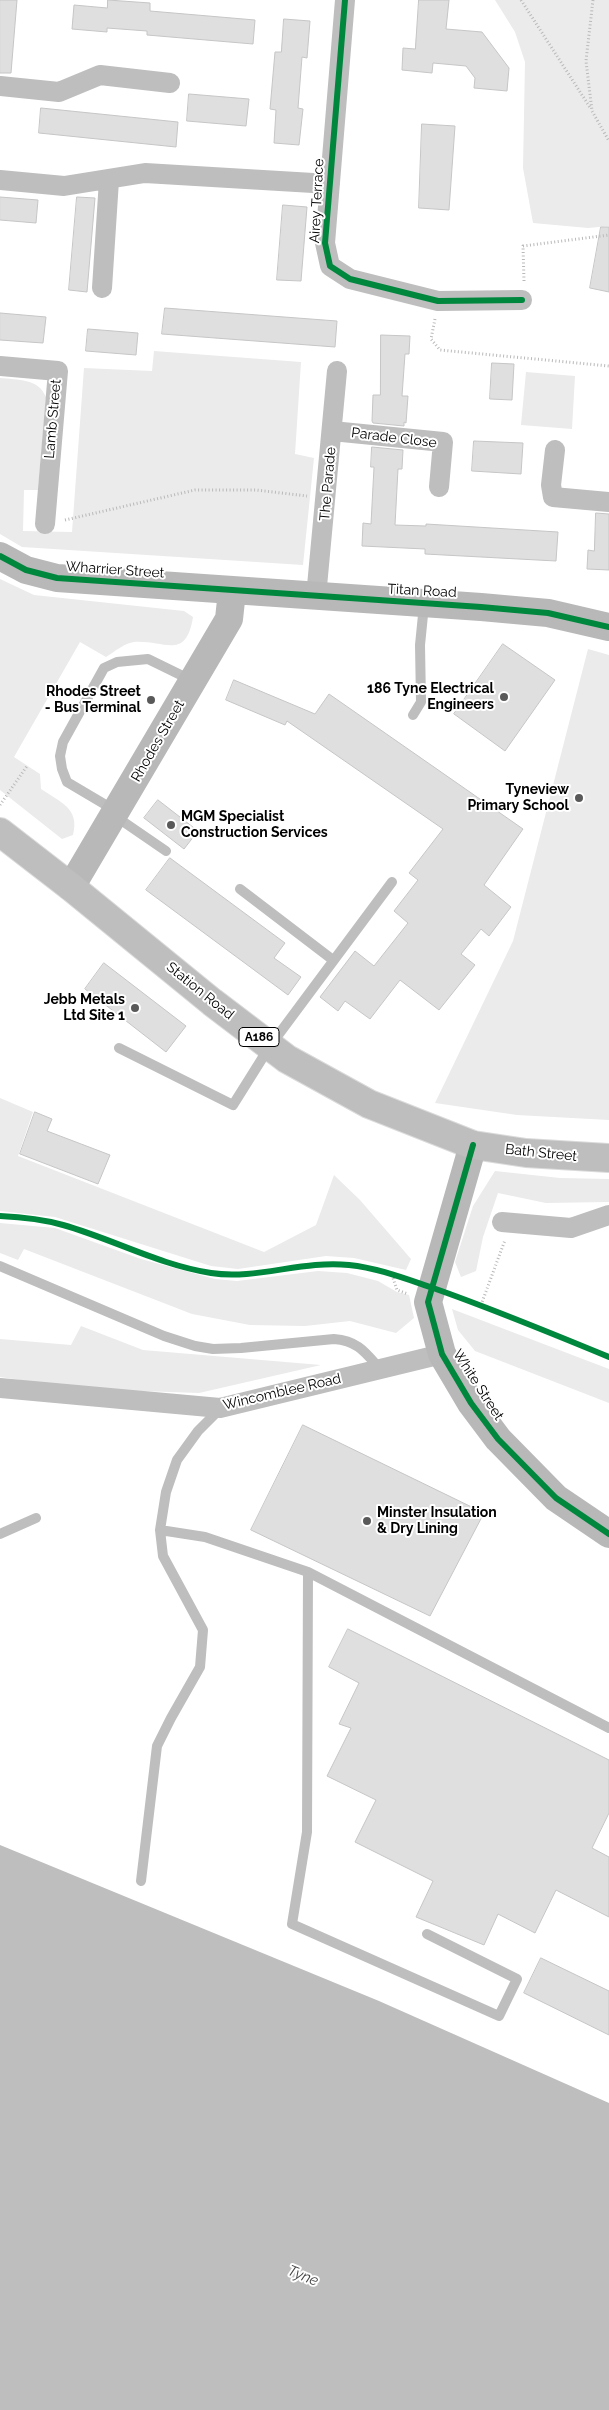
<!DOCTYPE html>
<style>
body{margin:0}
canvas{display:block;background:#fff}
</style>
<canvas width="609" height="2410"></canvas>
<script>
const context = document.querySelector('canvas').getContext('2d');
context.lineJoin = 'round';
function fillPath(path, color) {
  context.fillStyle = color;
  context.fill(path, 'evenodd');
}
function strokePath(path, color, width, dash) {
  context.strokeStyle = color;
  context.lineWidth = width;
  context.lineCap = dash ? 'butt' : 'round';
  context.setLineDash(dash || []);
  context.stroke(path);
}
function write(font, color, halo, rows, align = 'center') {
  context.font = font + ' Raleway,sans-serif';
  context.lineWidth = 4;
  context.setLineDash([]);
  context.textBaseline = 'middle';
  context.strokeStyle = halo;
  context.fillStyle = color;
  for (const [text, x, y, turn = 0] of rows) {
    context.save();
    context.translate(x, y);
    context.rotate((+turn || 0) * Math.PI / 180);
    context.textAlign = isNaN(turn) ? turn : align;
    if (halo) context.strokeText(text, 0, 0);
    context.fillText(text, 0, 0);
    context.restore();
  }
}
const green = new Path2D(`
 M495,0H609V226L588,228L533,223L523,168L525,62L515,32Z
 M154,351L301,362L295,454L314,458L303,565L22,547L0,534V378C18,380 38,378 46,397L38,490H24L23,531L72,532L84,368L152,371Z
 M526,372L575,376L572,429L521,425Z
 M0,579L34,595L184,611L193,617C186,661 165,640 134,642C125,643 114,652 106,657L80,642L14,757L40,774L41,789C60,802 80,808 73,835L62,839L0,790Z
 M588,649L609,655V1120L517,1115L435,1103L513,941Z
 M0,1098L33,1112L18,1156L264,1252L316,1225L334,1175L360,1200L411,1259L406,1270L354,1258L326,1256L238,1269L211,1266L55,1217L0,1211Z
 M495,1171L560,1178L609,1179V1202L546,1203L498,1193L483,1237L476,1271L461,1277L455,1262L473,1206Z
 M0,1223L55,1228L141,1259L215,1279L237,1281L318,1271L347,1273L378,1281L397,1292L409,1295L414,1318L396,1333L350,1321L305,1326L250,1325L192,1314L24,1249L18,1260L0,1253Z
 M452,1309L609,1369V1403L475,1351L458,1330Z
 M81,1326L143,1350L321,1365L199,1393L82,1389L0,1377V1339L71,1345Z`);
const water = new Path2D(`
 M0,1845L379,2001L609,2103V2410H0Z`);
const building = new Path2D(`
 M0,0H17L11,73H0Z
 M108,0L150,3V11L255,20L253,44L147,35V31L107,28V32L72,29L74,5L107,8Z
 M419,0H449L446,29L482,32L509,68L507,91L474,88L475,78L466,66L433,63L432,73L402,70L403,48L415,49Z
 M284,19L310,21L307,58L302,57L298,108L303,109L299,145L274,143L276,110L270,109L275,52H281Z
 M189,94L249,99L246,126L187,121Z
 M41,108L178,122L176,147L39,133Z
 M422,124L455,126L449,210L419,208Z
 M0,197L38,200L36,223L0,220Z
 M77,197L95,198L87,292L69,290Z
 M283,205L307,207L301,281L277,280Z
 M601,227H609V292L590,288Z
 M165,308L337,321L335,347L162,334Z
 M0,313L46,317L43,343L0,340Z
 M88,329L138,333L136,355L86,351Z
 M381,335L410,336L409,354H405L402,396H408L406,423L404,422V426L373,423L372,421L373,395H380Z
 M492,363L514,364L512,400L490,399Z
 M474,441L523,443L521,474L472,471Z
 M372,447L403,450L402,469H398L395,525L426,526V524L558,532L556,561L425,554V549L362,546L363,523L371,524L374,467H371Z
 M596,513L609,514V570L587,569L588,550L594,551Z
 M503,644L555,680L505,751L454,714Z
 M234,680L315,714L329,694L523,829L484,885L511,907L489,936L481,929L461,954L475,965L439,1010L400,980L370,1019L345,1001L338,1011L320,997L355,951L374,966L408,923L394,911L418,880L409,873L443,829L287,721L285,725L226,700Z
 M158,800L198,831L184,849L144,818Z
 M170,858L285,943L274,958L301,977L288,995L146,890Z
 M104,963L186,1026L166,1052L85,989Z
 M35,1112L52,1119L47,1131L110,1155L98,1184L20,1154Z
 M303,1425L484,1513L430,1616L251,1530Z
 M348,1629L609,1760V1813L592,1848L609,1857V1917L556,1890L535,1933L498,1914L484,1945L416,1917L433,1881L355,1842L376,1800L327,1776L351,1728L339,1724L359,1683L329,1667Z
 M541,1958L609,1991V2035L524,1993Z`);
const path = new Path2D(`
 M521,0L591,109
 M593,0L586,61L592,111L609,141
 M524,281L523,246L609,235
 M435,319L431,339L440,350L609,366
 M65,520L195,490H256L307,496
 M0,805L27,766
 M392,1275L397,1290L408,1294
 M481,1305L505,1240`);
const lane = new Path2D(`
 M413,715L421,702L420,645L424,605
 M116,811L67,782L62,769L60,756L63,742L104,668L117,662L148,659L191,680
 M115,816L166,851
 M240,889L333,960
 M119,1048L233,1105L270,1046L392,882
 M0,1266L164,1336L195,1346L213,1349L241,1348L334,1339C358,1341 365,1352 380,1369
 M160,1530L205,1537L308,1572L609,1728
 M0,1534L36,1518
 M308,1572L307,1832L292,1924L499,2016L517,1979L427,1934
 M141,1881L157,1746L171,1718L200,1667L203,1630L163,1556L160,1530L166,1492L177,1460L198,1431L220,1409`);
const street = new Path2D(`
 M345,0L325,243L330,266L350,279L438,301L522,300
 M0,86L59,92L100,75L170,83
 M0,180L64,186L145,173L330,184
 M102,288L109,180
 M0,366L58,371L45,524
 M332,431L443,442L439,487
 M555,450L551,485L553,497L609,502
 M316,597L337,371
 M502,1222L571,1228L609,1215
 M0,1388L220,1408L442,1354`);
const secondary = new Path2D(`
 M0,556L26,570L57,578L481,607L548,613L609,627
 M71,887L229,619L232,591
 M473,1145L428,1302L442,1354L471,1403L498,1439L556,1498L609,1534`);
const primary = new Path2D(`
 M0,832L71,887L212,1002L287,1059L369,1104L473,1145L526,1153L609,1158`);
const cycleway = new Path2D(`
 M345,0L325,243L330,266L350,279L438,301L522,300
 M0,556L26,570L57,578L481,607L548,613L609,627
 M473,1145L428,1302L442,1354L471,1403L498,1439L556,1498L609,1534
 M0,1216C22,1217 42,1219 63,1225C113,1239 159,1265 211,1273C257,1280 302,1260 349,1265C378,1268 406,1279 433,1288C493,1309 551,1333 609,1357`);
const markers = [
 [504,697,5,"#595959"],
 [151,700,5,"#595959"],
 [579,798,5,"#595959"],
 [171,825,5,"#595959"],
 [135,1008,5,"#595959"],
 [367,1521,5,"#595959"]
];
const shields = [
 [259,1037,40]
];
const shieldNames = [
 ["A186",259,1037]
];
const streetNames = [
 ["Airey Terrace",317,201,-87],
 ["Lamb Street",53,419,-85],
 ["Parade Close",394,438,7],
 ["The Parade",328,484,-85],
 ["Wharrier Street",115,570,4],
 ["Titan Road",422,591,3],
 ["Rhodes Street",158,741,-60],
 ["Station Road",200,991,39],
 ["Bath Street",541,1153,6],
 ["White Street",478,1385,57],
 ["Wincomblee Road",282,1392,-13]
];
const poiNames = [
 ["186 Tyne Electrical",494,689],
 ["Engineers",494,705],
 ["Rhodes Street",141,692],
 ["- Bus Terminal",141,708],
 ["Tyneview",569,790],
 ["Primary School",569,806],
 ["MGM Specialist",181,817,"left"],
 ["Construction Services",181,833,"left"],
 ["Jebb Metals",125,1000],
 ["Ltd Site 1",125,1016],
 ["Minster Insulation",377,1513,"left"],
 ["& Dry Lining",377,1529,"left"]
];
const waterNames = [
 ["Tyne",303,2276,22]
];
fillPath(green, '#ebebeb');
fillPath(water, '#bebebe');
fillPath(building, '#dfdfdf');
strokePath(building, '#c6c6c6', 1);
strokePath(primary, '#dbdbdb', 30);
strokePath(path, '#b9b9b9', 3, [1, 2.5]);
strokePath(lane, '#bebebe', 10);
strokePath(street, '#bebebe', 20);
strokePath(secondary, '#b8b8b8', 28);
strokePath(primary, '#bebebe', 28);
strokePath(cycleway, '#00873e', 6);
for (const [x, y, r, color] of markers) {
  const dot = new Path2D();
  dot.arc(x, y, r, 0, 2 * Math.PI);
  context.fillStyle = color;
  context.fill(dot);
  strokePath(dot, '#fff', 2);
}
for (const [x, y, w] of shields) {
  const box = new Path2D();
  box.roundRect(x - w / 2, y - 9.5, w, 19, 4);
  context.fillStyle = '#fff';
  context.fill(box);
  strokePath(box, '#000', 1);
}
write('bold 12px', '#000', null, shieldNames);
write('14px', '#000', '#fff', streetNames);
write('bold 14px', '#000', '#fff', poiNames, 'right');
write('italic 15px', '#434343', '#fff', waterNames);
</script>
